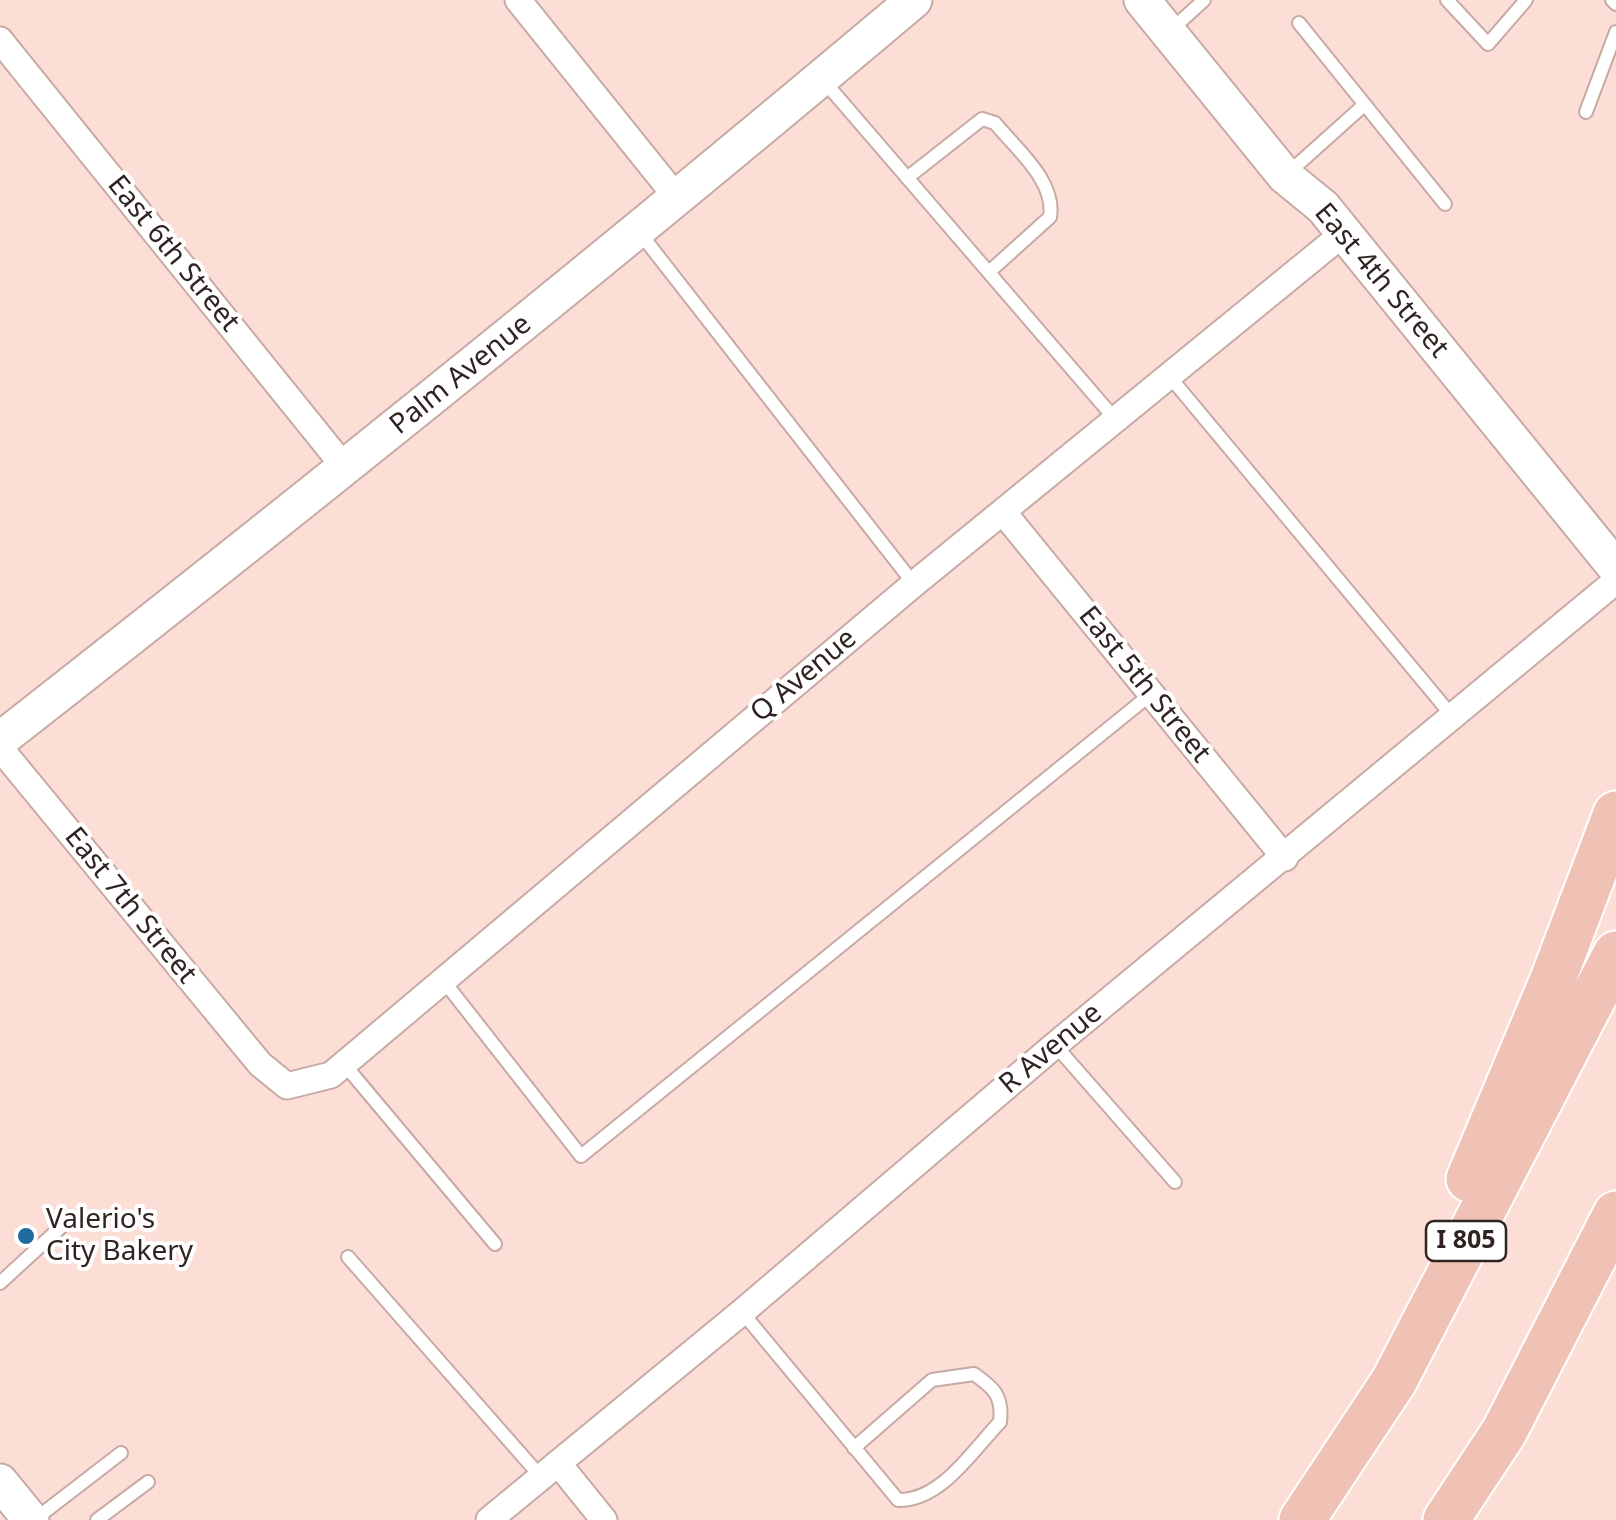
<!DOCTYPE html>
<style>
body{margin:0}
canvas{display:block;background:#fcded7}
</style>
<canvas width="1616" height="1520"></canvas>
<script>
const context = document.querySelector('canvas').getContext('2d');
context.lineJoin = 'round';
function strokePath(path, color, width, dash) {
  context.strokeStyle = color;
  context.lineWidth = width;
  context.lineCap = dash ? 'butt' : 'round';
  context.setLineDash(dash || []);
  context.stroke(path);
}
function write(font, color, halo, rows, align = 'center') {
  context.font = font + ' "Noto Sans",sans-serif';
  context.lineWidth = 8;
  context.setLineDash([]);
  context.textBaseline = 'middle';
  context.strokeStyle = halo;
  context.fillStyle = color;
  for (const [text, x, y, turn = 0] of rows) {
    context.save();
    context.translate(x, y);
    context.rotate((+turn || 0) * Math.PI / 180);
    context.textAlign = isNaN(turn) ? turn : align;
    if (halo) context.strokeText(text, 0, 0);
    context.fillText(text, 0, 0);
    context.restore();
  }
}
const lane = new Path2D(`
 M1447,0L1488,44L1526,0
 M1612,0L1616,4
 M1299,23L1445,204
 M1170,31L1204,0
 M823,80L1115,419
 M1586,112L1616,32
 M1286,175L1363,106
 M907,178L982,119L995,123C1016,149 1056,181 1050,217L989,272
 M640,233L914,584
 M1170,377L1453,717
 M443,980L581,1156L1151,694
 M1055,1045L1175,1182
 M344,1064L495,1244
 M348,1257L541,1477
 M0,1283L62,1226
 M742,1312L898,1500C941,1501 972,1451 1000,1422C1003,1396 994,1388 974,1374L932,1380L854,1448
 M34,1520L121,1453
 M97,1520L148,1482`);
const street = new Path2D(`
 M518,0L678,199
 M0,40L346,469
 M1003,512L1285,858
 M0,748L260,1064L287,1086L331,1075L914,584L1344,233
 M558,1463L604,1520
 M489,1520L742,1312L1055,1045L1616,581`);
const secondary = new Path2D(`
 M1142,0L1285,176L1323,207L1616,568
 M0,740C309,498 614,253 914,0
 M0,1482L31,1520`);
const highway = new Path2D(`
 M1469,1179L1552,982L1616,814
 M1302,1520L1394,1381L1616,954
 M1446,1520L1504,1432L1616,1214`);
const markers = [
 [26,1236,10,"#216a9e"]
];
const shields = [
 [1466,1241,80]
];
const shieldNames = [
 ["I 805",1466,1241]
];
const streetNames = [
 ["East 6th Street",173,254,51],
 ["East 4th Street",1381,281,50],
 ["Palm Avenue",461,375,-39],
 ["Q Avenue",804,676,-40],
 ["East 5th Street",1144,685,51],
 ["East 7th Street",130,906,51],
 ["R Avenue",1051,1049,-40]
];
const poiNames = [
 ["Valerio's",46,1220],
 ["City Bakery",46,1252]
];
strokePath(lane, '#c7aaa3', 16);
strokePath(street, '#c7aaa3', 29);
strokePath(secondary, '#c7aaa3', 39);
strokePath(highway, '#fff', 49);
strokePath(lane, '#fff', 12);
strokePath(street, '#fff', 25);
strokePath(secondary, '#fff', 35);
strokePath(highway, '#f0c2b6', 45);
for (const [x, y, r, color] of markers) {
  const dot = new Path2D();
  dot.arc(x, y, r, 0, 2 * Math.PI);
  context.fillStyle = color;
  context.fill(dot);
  strokePath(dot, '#fff', 4);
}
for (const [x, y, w] of shields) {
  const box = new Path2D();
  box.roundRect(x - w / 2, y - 20, w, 40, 8);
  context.fillStyle = '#fff';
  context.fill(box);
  strokePath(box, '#2f2421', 2.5);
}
write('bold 25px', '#2f2421', null, shieldNames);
write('28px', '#2f2421', '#fff', streetNames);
write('28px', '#2f2421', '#fff', poiNames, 'left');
</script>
